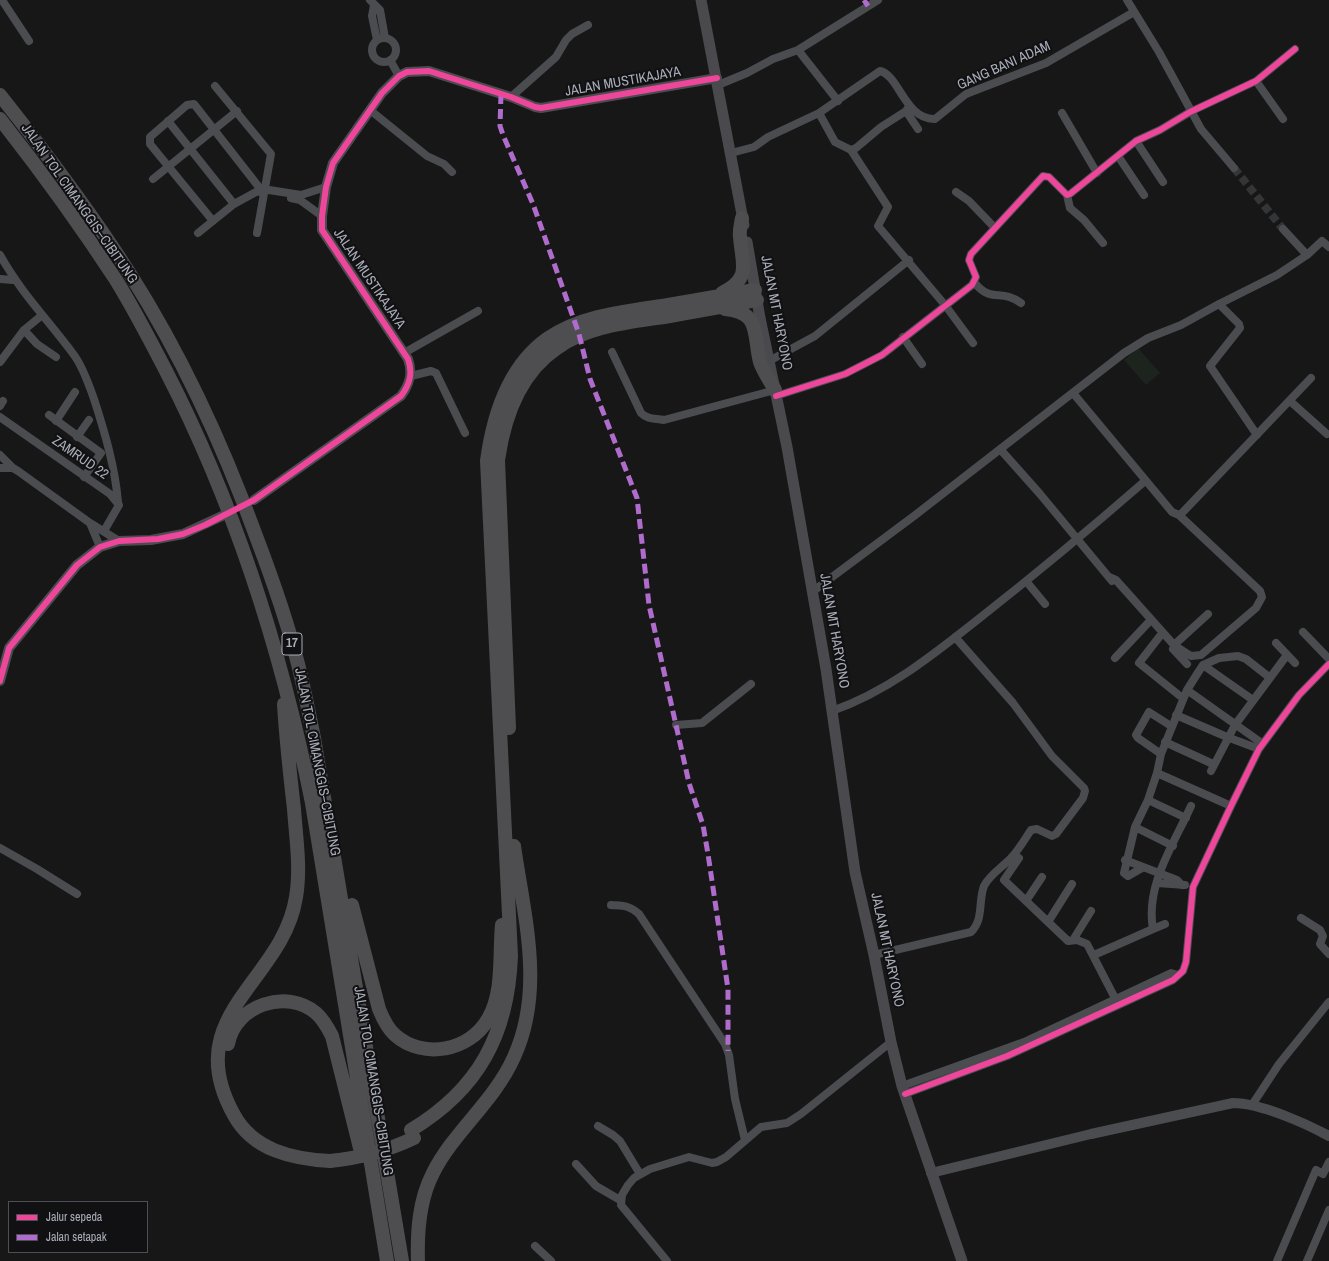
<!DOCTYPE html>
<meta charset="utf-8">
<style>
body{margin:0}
#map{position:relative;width:1329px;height:1261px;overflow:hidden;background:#171717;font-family:"Archivo Narrow",sans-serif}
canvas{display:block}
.legend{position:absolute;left:8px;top:1201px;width:140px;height:52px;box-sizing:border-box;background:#111113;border:1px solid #4d4f55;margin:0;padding:5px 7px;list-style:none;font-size:12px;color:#a8adb8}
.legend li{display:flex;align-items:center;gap:8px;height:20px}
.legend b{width:20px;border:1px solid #4d4f55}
</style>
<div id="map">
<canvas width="1329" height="1261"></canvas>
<ul class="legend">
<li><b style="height:5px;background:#ed469a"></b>Jalur sepeda</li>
<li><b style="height:5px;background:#b06ccc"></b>Jalan setapak</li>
</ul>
</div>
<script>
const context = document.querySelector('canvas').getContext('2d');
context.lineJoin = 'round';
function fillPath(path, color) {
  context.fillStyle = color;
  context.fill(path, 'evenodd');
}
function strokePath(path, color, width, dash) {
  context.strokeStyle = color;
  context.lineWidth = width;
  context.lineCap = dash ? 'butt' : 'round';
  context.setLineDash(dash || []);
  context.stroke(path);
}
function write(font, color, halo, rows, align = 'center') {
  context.font = font + ' "Archivo Narrow",sans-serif';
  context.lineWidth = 4;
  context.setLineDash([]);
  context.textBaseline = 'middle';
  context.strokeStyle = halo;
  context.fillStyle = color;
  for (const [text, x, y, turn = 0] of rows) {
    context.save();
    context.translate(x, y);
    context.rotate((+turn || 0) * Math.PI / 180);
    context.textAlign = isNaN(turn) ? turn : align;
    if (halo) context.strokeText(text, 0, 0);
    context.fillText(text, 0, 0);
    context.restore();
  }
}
const green = new Path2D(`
 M1138,348L1160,373L1146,385L1124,360Z`);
const minorTunnel = new Path2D(`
 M1234,168L1283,229`);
const minor = new Path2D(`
 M2,0L29,41
 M370,0L380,10L385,38
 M1127,0L1159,52L1201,129L1234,168
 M374,5L372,16L377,40
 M372 50a12 12 0 1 1 24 0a12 12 0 1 1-24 0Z
 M798,50L838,101
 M390,60L399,76
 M1256,81L1283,119
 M718,85L747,73L773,59L798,50L878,0
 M215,86L271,154L257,233
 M511,97L556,57L566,40L572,34L588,25
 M370,110L427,156L444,164L452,172
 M906,111L918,129
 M819,113L835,142L851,150L856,148L881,127L906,111L909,106
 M1062,113L1097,173
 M168,121L234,204
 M1136,141L1163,182
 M851,150L888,207L878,226L945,305L973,343
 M731,153L754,147L768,137L819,113L880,71C899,75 905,120 935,119L966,94L1046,63L1134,12
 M1118,156L1144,195
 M153,179L237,111
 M956,192L969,201L994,227
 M1067,195L1070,208L1084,220L1103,243
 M291,198L300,200L322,216
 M213,221L150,144V137L187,105L194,104L262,191
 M1283,229L1307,255
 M198,233L234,204L256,192L269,190L301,195L326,187
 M0,255C21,293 49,321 74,355C83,367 89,385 94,399C105,433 115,467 118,502
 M0,279L13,280
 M974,282C991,304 1001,288 1021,303
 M1219,304L1239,324L1240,328L1210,366L1257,435
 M24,330L37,344L56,357
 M903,337L922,364
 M612,352L641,413C648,420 655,418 664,420L775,390
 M404,353L478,311
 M769,361L815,336L909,260
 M0,362L24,330L41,316
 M411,376L431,371L436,373L465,433
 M1073,393L1172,512L1179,515L1182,513L1311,378
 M776,396L845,374L882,355L972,285L976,277L969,260L971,254L1043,176L1049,177L1067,195L1070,194L1136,141L1160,130L1190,112L1256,81L1295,49
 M1290,401L1327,434
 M0,406L3,401
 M49,415L101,453L84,477
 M0,417L110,494L119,505L104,531
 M56,421L75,392
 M77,437L89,420
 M1000,449L1040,494L1112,581
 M0,455L13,468
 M0,468H13L18,471L90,523
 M100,547L90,523L119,541
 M1109,577L1116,580L1174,645L1191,656L1201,655L1256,608L1262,597L1260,591L1179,515
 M1026,581L1045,604
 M812,592L914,516L1124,353L1148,338L1181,325L1219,304L1277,275L1307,255L1322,241L1329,247
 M1303,632L1329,659
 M1160,636L1139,663L1180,696
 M1276,643L1295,663
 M1174,645L1208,614
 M1173,649L1187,664
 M1115,658L1148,623
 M1203,665L1253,700
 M1187,690L1263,744
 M832,711C889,691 934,654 981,617C1037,573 1091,528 1145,481
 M1176,715L1227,737L1259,749
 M676,725L702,723L751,684
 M1165,742L1213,764
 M1161,754L1138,738L1136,735L1149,712L1171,726
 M1211,771L1235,725L1287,655
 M1157,773L1231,806
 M1148,800L1186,818
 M1135,827L1173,846
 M0,848L37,869L77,894
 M1019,858L1004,880L1068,941L1077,940L1087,944L1117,1002
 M1125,860L1177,880L1182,885
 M1142,868L1128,876L1124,873L1135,827L1148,800L1157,773L1161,754L1187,690L1199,671L1203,665L1219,658L1238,656L1246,659L1269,677
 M1157,883L1185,885
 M1026,901L1042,877
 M611,905C623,906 629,905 639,914L725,1044L729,1055L735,1099L745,1140
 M1301,918L1320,930L1323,936L1320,944L1329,954
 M1048,922L1072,884
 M1153,929L1165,924
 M1073,940L1091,911
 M874,955L971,932C984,920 978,901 984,886C990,874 1003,867 1012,857C1019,849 1025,839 1031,830L1037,829L1052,836L1056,834L1083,798L1085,791L1084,788L1052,756L1013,703L955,637
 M1094,955L1153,929C1145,885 1174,844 1191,806
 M902,1086L1024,1042L1171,973L1178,975
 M905,1094L1007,1056L1173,980L1183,971L1186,962L1193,887L1231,806L1259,749L1299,695L1329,664
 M1252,1105L1279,1064L1329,1002
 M598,1126L613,1135L620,1141L640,1174
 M576,1164L596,1186L620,1200
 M535,1246L551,1261
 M667,1261L621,1205L622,1195L628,1185L634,1178L650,1169L689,1157L712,1163L717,1162L726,1157L761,1127L787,1123L801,1114L891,1042
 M1277,1261L1316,1170L1323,1174L1329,1162
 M1307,1261L1329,1210`);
const tertiary = new Path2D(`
 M254,500L401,396C410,384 413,373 408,359L322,230V216L326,187L333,163L382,93L399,76L407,72L429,71L511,97L535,107L541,108L717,78
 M0,681L9,648L77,565L100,547L119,541L151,540L183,534L222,516
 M931,1173L1091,1134L1233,1103C1260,1103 1305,1123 1329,1136`);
const secondary = new Path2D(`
 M701,0L744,225
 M747,242L760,318L787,447L826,669L855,872L874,955L891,1042L902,1086L962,1261`);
const motorway = new Path2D(`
 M0,95C46,153 91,212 130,274C182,356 223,445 256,536C272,578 287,620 298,664C304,688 309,713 314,738L402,1261
 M0,119C41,171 80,225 116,280C134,309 150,340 166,371C236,507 282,653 312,803L387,1261
 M722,293C752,278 742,264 740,237C739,231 741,224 742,218
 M725,309C761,312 753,334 760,362C763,371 770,381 775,390
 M284,704C286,739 290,774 294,809C296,838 301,868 296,897C283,982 178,1015 234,1115C253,1150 292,1159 330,1161
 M509,728L498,460C504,418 520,373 557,348C589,325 633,322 670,316C699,311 728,306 757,300
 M352,905L379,1009C383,1019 387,1028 395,1035C423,1060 470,1051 488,1019C504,992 499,955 502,925
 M228,1044C235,1005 287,988 316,1013C324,1020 328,1028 332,1036L362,1156
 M411,1130C479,1089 508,1034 511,956L487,461C493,416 508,367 547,339C581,315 628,311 668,305C697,300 726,295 755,290
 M418,1261C417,1231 419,1200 433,1173C454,1131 494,1102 514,1057C545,989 524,916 514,846`);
const motorwayBridge = new Path2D(`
 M330,1161C360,1158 387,1151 414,1138`);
const quiet = new Path2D(`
 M864,0L868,6
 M501,94L500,126L503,135L533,204L579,334L590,379L637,498L649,605L689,783L703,825L708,854L728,989V1051`);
const cycleway = new Path2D(`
 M776,396L845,374L882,355L972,285L976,277L969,260L971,254L1043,176L1049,177L1067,195L1070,194L1136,141L1160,130L1190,112L1256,81L1295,49
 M0,681L9,648L77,565L100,547L119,541L158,539L183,534L205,525L254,500L401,396C410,384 413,373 408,359L322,230V216L326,187L333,163L382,93L399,76L407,72L429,71L511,97L535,107L541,108L717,78
 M905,1094L1007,1056L1173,980L1183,971L1186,962L1193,887L1231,806L1259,749L1299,695L1329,664`);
const shields = [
 [292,644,20]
];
const shieldNames = [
 ["17",292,644]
];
const streetNames = [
 ["GANG BANI ADAM",1004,66,-24],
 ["JALAN MUSTIKAJAYA",623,82,-10],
 ["JALAN TOL CIMANGGIS–CIBITUNG",79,204,55],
 ["JALAN MUSTIKAJAYA",369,279,56],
 ["JALAN MT HARYONO",776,313,79],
 ["ZAMRUD 22",80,458,35],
 ["JALAN MT HARYONO",834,631,80],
 ["JALAN TOL CIMANGGIS–CIBITUNG",317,762,79],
 ["JALAN MT HARYONO",887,950,78],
 ["JALAN TOL CIMANGGIS–CIBITUNG",373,1081,81]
];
fillPath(green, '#1d241e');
strokePath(minorTunnel, '#343537', 8, [8, 4]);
strokePath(minor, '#4b4c50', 8);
strokePath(tertiary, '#4b4c50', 10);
strokePath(secondary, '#4a4a4e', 11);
strokePath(motorway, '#4e4e51', 14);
strokePath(motorwayBridge, '#4e4e51', 14);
strokePath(quiet, '#b06ccc', 5, [10, 5]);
strokePath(cycleway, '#ed469a', 6);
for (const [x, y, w] of shields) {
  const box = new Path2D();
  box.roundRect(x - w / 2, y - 11, w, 22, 3);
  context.fillStyle = '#111113';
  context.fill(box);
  strokePath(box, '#a8adb8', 1);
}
write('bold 13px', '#a8adb8', null, shieldNames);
write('14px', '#a8adb8', '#111113', streetNames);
</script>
